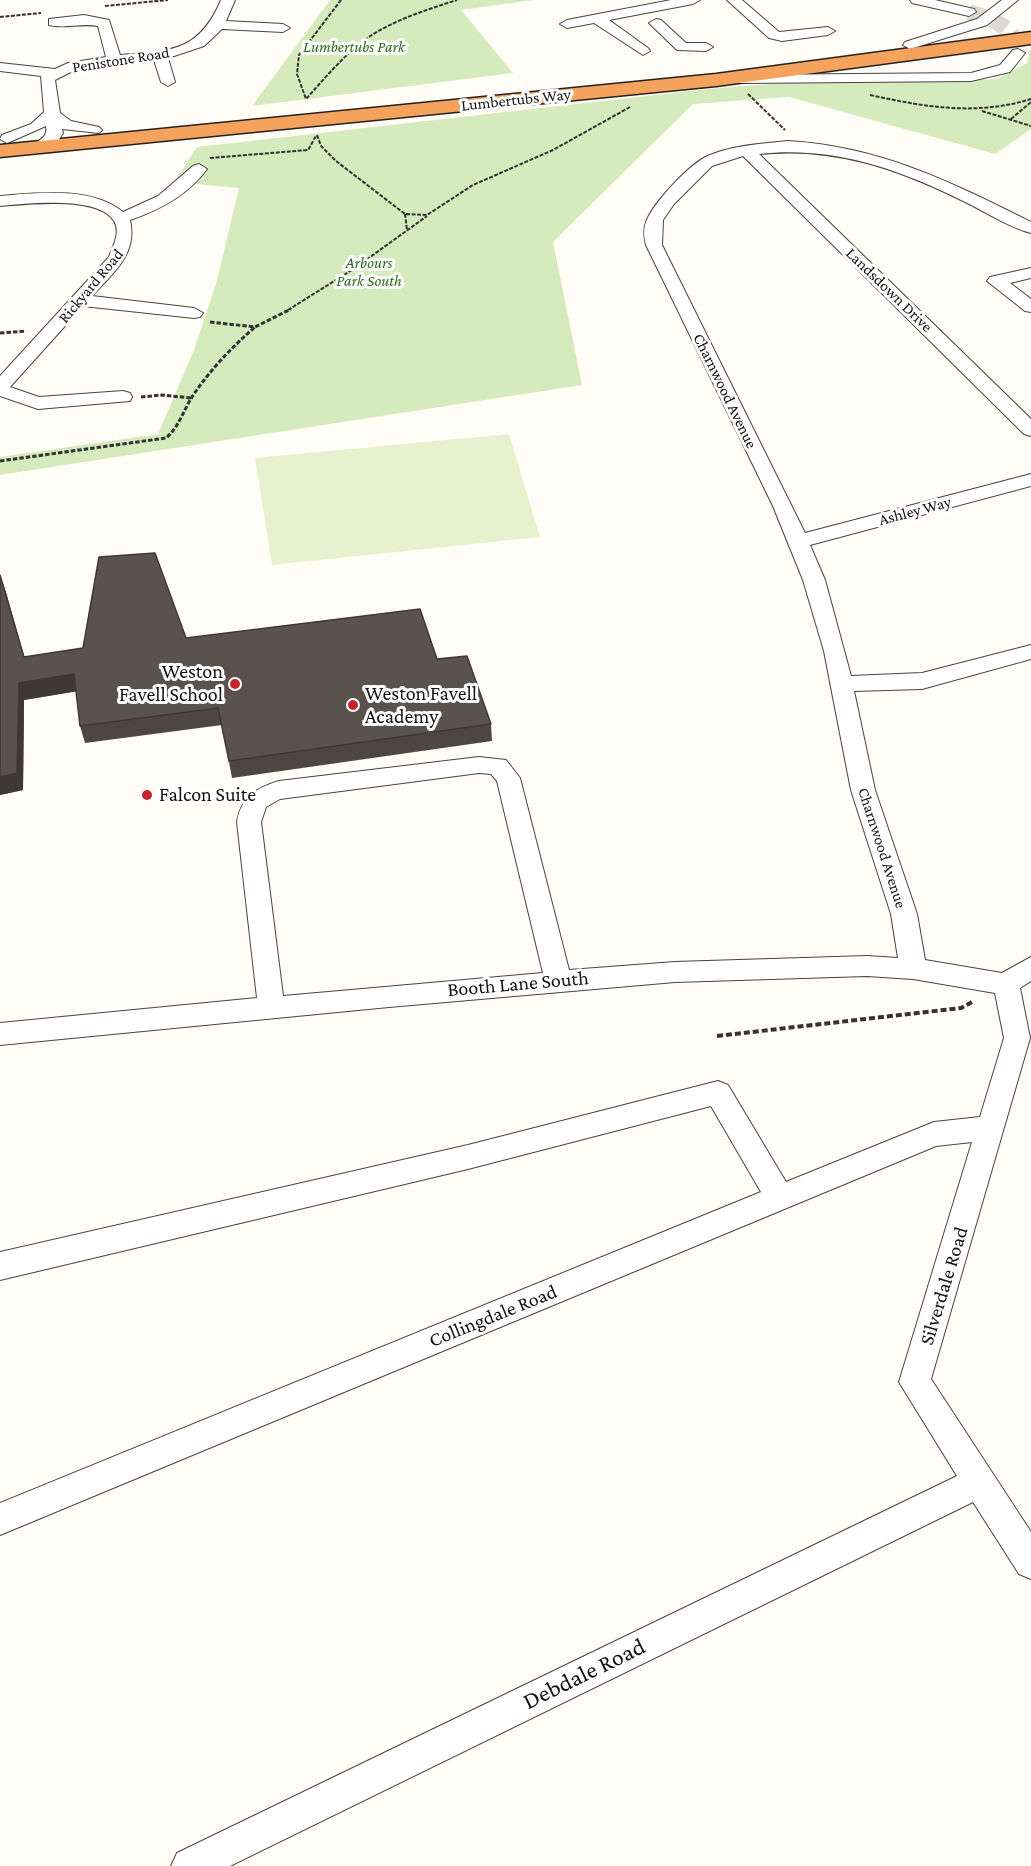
<!DOCTYPE html>
<style>
body{margin:0}
canvas{display:block;background:#fffdf5}
</style>
<canvas width="1031" height="1866"></canvas>
<script>
const context = document.querySelector('canvas').getContext('2d');
context.lineJoin = 'round';
function fillPath(path, color) {
  context.fillStyle = color;
  context.fill(path, 'evenodd');
}
function strokePath(path, color, width, dash) {
  context.strokeStyle = color;
  context.lineWidth = width;
  context.lineCap = dash ? 'butt' : 'round';
  context.setLineDash(dash || []);
  context.stroke(path);
}
function write(font, color, halo, rows, align = 'center') {
  context.font = font + ' "Crimson Pro",serif';
  context.lineWidth = 6;
  context.setLineDash([]);
  context.textBaseline = 'middle';
  context.strokeStyle = halo;
  context.fillStyle = color;
  for (const [text, x, y, turn = 0] of rows) {
    context.save();
    context.translate(x, y);
    context.rotate((+turn || 0) * Math.PI / 180);
    context.textAlign = isNaN(turn) ? turn : align;
    if (halo) context.strokeText(text, 0, 0);
    context.fillText(text, 0, 0);
    context.restore();
  }
}
const green = new Path2D(`
 M330,0H534L461,10L513,73L252,106Z
 M1031,46V129L995,154L789,97L693,104L553,242L582,385L0,475V457L158,434L194,350L217,280L239,188L174,182L197,147L717,88L810,81L945,82L996,79L1027,63Z`);
const pitch = new Path2D(`
 M509,434L540,537L272,565L255,458Z`);
const minorTunnel = new Path2D(`
 M969,12C992,20 1016,25 1018,53`);
const pathFar2 = new Path2D(`
 M341,0L299,55L297,74L306,99C325,78 343,56 366,39C393,20 426,10 457,0
 M105,6L168,0
 M0,17L41,13
 M748,94L785,130
 M870,95C925,107 976,116 1031,99
 M982,111L1031,126
 M1011,119L1031,102
 M317,135L321,146L336,161L405,214L427,215L473,185L553,150L630,107
 M210,158L308,150L316,136
 M405,214L407,230
 M288,310L355,268L427,216`);
const pathFar1 = new Path2D(`
 M210,322L255,327L291,309
 M0,333L26,331
 M141,397L162,395L191,398
 M0,461L166,438C180,426 184,408 194,394C211,369 232,347 255,327`);
const path = new Path2D(`
 M717,1036L961,1008L974,1001`);
const minor = new Path2D(`
 M221,0H235L226,21L283,24L290,28L283,32L222,29L204,46L168,58L175,82L168,86L161,82L154,60L94,67L73,71L55,80L60,113L71,121L99,127L102,130L99,133L62,129L63,133L55,146L41,152L33,147C39,138 48,139 46,126L12,141L7,143L0,139L2,135L31,124L44,112L41,76L0,71V63L55,69L68,63L106,57L98,26C81,23 65,29 49,25V19L84,15L109,20L120,55C171,51 199,52 221,0Z
 M671,0H700L693,4L609,20L648,48L650,51L643,55L594,23L567,28L560,24L567,20Z
 M727,0H742L779,32L828,27L835,31L828,35L782,41L769,38Z
 M910,0H935L974,9L976,12L969,16L912,3Z
 M1002,0H1018L987,25L910,49L903,45L905,42L977,19Z
 M656,19L661,20L686,43H706L713,47L706,51L677,50L649,23Z
 M1018,49L1025,53L1010,72L971,81L740,83L733,79L740,75L971,73L1000,65L1013,50Z
 M788,141C879,146 951,182 1031,222V233C1007,227 983,210 961,200C896,168 832,146 759,154L1031,419V436L1024,434L743,156L712,166L674,204L663,220L662,245L805,533L1031,474V486L810,545L825,580L851,676L922,673L1031,645V659L922,689L854,691L875,790L917,914L925,960L1002,973L1031,957V981L1020,988L1030,1038L931,1379L1031,1532V1579L1019,1574L973,1502L230,1866H171L177,1853L957,1476L899,1382L972,1142L936,1146L0,1535V1503L761,1192L711,1106L468,1169L0,1280V1252L468,1145L718,1081L728,1085L786,1182L934,1122L980,1117L1004,1038L995,993L913,979L867,976L675,982L389,1007L0,1045V1023L257,998L237,822C241,797 256,788 279,781L479,757L506,760L520,778L569,970L675,962L867,956L898,958L891,914L851,790L824,651L803,580L773,506L646,245C644,237 643,230 646,222C653,203 691,162 710,155C734,145 762,144 788,141ZM479,773L491,774L497,781L543,973L283,996L261,822L266,807L280,799Z
 M199,164L207,169C188,195 160,210 130,220C138,254 113,273 92,296L194,308L203,313L200,317L194,318L83,306L10,387L39,397L123,391L130,393L132,397L130,401L38,409L0,396V376L109,257C113,246 121,232 114,221C98,195 25,204 0,206V196C38,193 91,186 123,212L158,196L193,166Z
 M1031,268V278L1010,283L1031,299V312L1025,311L987,281L990,277Z`);
const highway = new Path2D(`
 M1031,32V44L716,86L0,157V145L716,74Z`);
const wall = new Path2D(`
 M0,575L6,592L24,657L186,638L437,659L491,724L492,741L232,778L222,725L85,743L80,726L76,691L24,700L23,790L0,795Z`);
const shadedWall = new Path2D(`
 M74,674L79,691L24,700L23,790L0,795V777L19,683Z`);
const building = new Path2D(`
 M155,553L186,638L420,609L437,659L467,656L491,724L229,761L218,708L80,726L74,674L19,683L17,773L0,777V575L24,657L83,648L99,557Z`);
const markers = [
 [235,684,6,"#c4262e"],
 [353,705,6,"#c4262e"],
 [147,795,6,"#c4262e"]
];
const farParknames = [
 ["Lumbertubs Park",354,47],
 ["Arbours",369,263],
 ["Park South",369,281]
];
const farStreetnames = [
 ["Penistone Road",121,60,-9],
 ["Lumbertubs Way",516,100,-6],
 ["Rickyard Road",91,286,-50],
 ["Landsdown Drive",889,290,44],
 ["Charnwood Avenue",725,391,64],
 ["Ashley Way",915,511,-15],
 ["Charnwood Avenue",882,848,72]
];
const poiNames = [
 ["Weston",223,672,"right"],
 ["Favell School",223,695,"right"],
 ["Weston Favell",365,694],
 ["Academy",365,717],
 ["Falcon Suite",159,795]
];
const streetNames = [
 ["Booth Lane South",518,984,-5],
 ["Silverdale Road",944,1286,-73],
 ["Collingdale Road",493,1316,-22]
];
const nearStreetnames = [
 ["Debdale Road",584,1674,-26]
];
fillPath(green, '#d5ebbd');
fillPath(pitch, '#e6f2cf');
strokePath(minorTunnel, '#dbdad3', 16, [16, 8]);
strokePath(minor, '#444', 2);
strokePath(highway, '#222', 3);
strokePath(pathFar2, '#333', 2, [4, 1.5]);
strokePath(pathFar1, '#333', 3, [4.5, 2]);
strokePath(path, '#333', 4, [6, 3]);
fillPath(minor, '#fff');
fillPath(highway, '#f5a25d');
fillPath(wall, '#4d4742');
fillPath(shadedWall, '#3f3936');
fillPath(building, '#5a524d');
strokePath(building, '#3f3936', 1.5);
for (const [x, y, r, color] of markers) {
  const dot = new Path2D();
  dot.arc(x, y, r, 0, 2 * Math.PI);
  context.fillStyle = color;
  context.fill(dot);
  strokePath(dot, '#fff', 2);
}
write('italic 16px', '#2f6b1f', '#fff', farParknames);
write('16px', '#111', '#fff', farStreetnames);
write('20px', '#111', '#fff', poiNames, 'left');
write('20px', '#111', '#fff', streetNames);
write('24px', '#111', '#fff', nearStreetnames);
</script>
